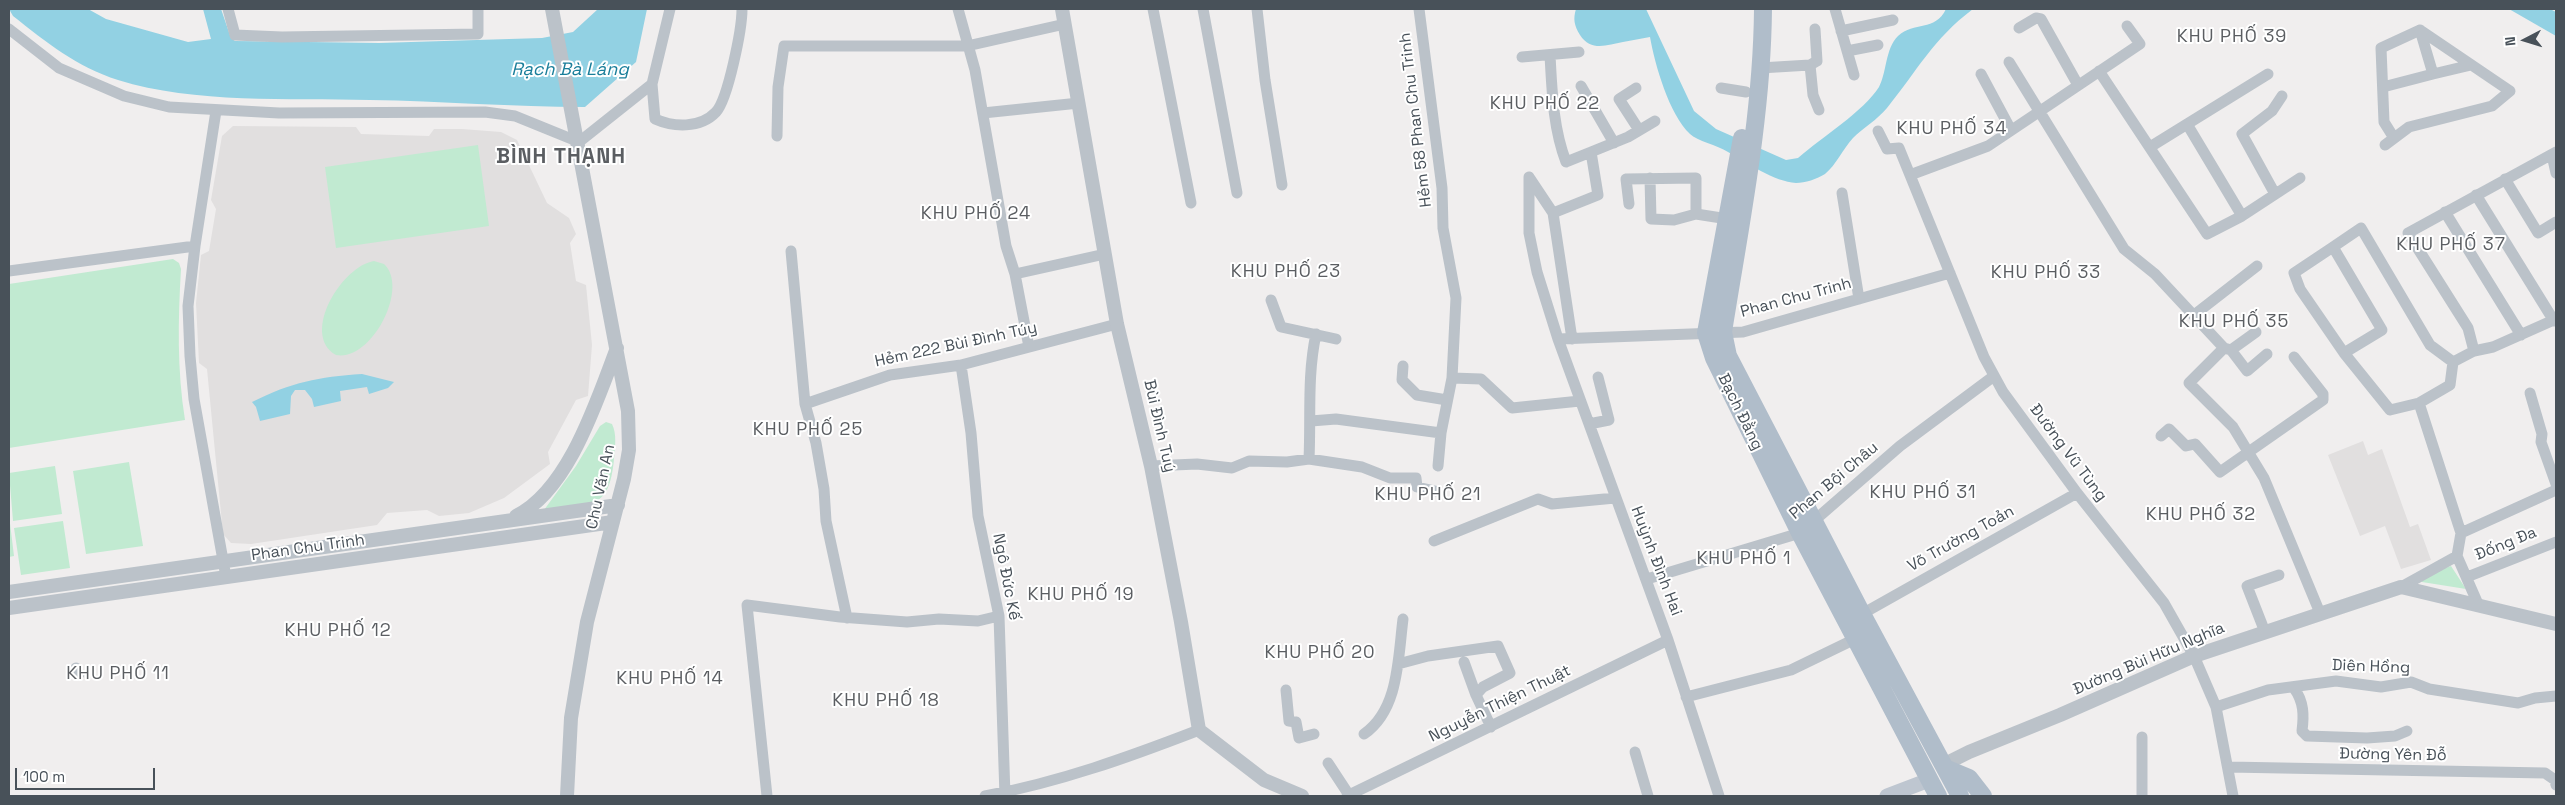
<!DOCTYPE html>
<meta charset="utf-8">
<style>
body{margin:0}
#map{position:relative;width:2565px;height:805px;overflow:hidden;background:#f0eeee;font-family:"Space Grotesk",sans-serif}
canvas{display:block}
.frame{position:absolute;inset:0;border:10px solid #485159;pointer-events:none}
.north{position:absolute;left:2500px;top:15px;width:50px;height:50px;-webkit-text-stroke:4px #fff;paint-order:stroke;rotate:265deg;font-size:14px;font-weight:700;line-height:20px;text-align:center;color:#485159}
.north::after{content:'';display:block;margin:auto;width:18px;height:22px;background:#485159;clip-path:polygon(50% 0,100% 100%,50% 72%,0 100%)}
.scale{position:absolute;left:15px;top:768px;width:140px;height:22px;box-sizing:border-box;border:2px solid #485159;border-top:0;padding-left:6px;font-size:15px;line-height:18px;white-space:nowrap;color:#485159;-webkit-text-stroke:4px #fff;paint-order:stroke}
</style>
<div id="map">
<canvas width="2565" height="805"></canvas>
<div class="frame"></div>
<div class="north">N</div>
<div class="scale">100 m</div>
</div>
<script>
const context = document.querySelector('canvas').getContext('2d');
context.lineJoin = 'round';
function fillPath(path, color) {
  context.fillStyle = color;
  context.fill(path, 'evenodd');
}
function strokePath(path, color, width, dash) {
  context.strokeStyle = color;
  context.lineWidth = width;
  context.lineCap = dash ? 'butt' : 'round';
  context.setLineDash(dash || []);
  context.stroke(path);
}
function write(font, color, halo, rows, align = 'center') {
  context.font = font + ' "Space Grotesk",sans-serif';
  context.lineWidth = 4;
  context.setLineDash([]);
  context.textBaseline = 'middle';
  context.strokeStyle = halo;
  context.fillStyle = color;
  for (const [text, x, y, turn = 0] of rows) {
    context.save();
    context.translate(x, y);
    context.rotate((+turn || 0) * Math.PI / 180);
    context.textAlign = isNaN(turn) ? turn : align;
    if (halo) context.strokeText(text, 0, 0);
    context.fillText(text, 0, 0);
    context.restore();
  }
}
const education = new Path2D(`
 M233,126L356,127L361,134L429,136L434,129H462L501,132L517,140L547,203L569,218L576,234L570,243L576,281L586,285L592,345L588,396L576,400L548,452L550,464L504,498L469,513L439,516L427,510L387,513L377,525L251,544L231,543L223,534L207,369L199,363L196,303L201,255L209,251L216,209L211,200L222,136Z
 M2363,441L2368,455L2382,449L2410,527L2418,524L2431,560L2401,569L2385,526L2360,536L2328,455Z`);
const green = new Path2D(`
 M478,145L489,226L336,248L325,167Z
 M173,259L179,263L181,269C178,320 177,370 185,420L9,448V284Z
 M374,261L384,264C410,288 371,362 336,355C300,334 342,266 374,261Z
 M606,422L612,424C617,434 615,447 614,459C609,513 589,504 544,510L576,466L600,426Z
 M129,462L143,546L86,554L73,471Z
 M55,466L62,514L13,521L9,473Z
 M9,515L14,556L9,557Z
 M63,521L70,568L21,575L14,528Z
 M2451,566L2466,589L2422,582L2420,577Z`);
const water = new Path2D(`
 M9,9H88L106,19L188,42L211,39L203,9H221L231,38L235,41L379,43L542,38L573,32L598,9H647L636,62L585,107C513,107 441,101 370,100C289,98 195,104 118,80C77,67 46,42 13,16Z
 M1576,9H1646L1694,111L1716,129L1786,160L1798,158C1821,138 1864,111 1879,87C1887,72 1885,49 1898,36C1914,21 1935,32 1946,9H1973C1933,39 1917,71 1887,108C1877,120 1863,128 1853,138C1843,149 1836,165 1825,174C1817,179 1805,183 1796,183C1775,182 1746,162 1728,152C1717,145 1697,141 1690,134C1669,114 1655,65 1650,37C1641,39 1632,40 1623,42C1607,45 1591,52 1580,35C1574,25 1573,19 1576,9Z
 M2509,9H2550L2556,12V36Z
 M362,374L394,382L388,388L369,394L367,387L340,391L341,401L314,407L312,399L305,390H295L291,396L290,414L260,421L256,407L252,402C292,382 318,377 362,374Z`);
const minor = new Path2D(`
 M228,9L235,35L282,37L478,34V9
 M958,9L975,70L1006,246L1015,274L1029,347
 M1153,9L1191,203
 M1203,9L1237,193
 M1257,9L1265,80L1282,185
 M1419,9L1442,188L1443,228L1456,298L1452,378
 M1835,9L1854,75
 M2019,28L2036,18L2041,19L2078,85
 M9,29L59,68L124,96L169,107L279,113L485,112L515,116L579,142L652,84L670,9
 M1841,31L1893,20
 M1847,51L1878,45
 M1550,55C1552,91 1553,128 1566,162L1591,152L1598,195L1553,213
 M1522,57L1579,52
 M2009,62L2124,249L2155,274L2224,348L2189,383L2233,427L2264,478L2320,613
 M1810,65L1817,61L1815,29
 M1760,68L1810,65L1813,95L1819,110
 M2099,71L2207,234L2242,216L2300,178
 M1981,74L2011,130
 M652,84L655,119C673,127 700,129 716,112C728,99 742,29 742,9
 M1581,86L1614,143
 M2383,87L2433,74
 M1636,88L1619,99L1639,130
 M1721,88L1746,92
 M216,111L195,246L188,306L190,356L194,399L226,577
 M983,113L1079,103
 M2187,124L2242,216
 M1878,131L1887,149L1899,148L1984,357L2003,392L2077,493L2164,603L2194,656L2216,707L2233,796
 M777,136L778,87L784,46H967L1065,24
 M2394,138L2384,122L2381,48L2420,30L2433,74L2471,65
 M2385,145L2409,127L2492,106L2510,91L2420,30
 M2150,147L2268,74
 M1591,152L1628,137L1655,121
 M2552,155L2556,173
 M1910,175L1988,146L2140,44L2127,26
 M1529,177V233L1537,272L1558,339L1668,640L1719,796
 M1529,177L1553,213L1572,339
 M1650,178L1651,219L1674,220L1696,214L1728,219
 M2505,179L2538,233L2556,222
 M1842,193L1859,299
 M2275,194L2242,134L2272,111L2282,96
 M2476,195L2554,321
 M1629,204L1626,179L1696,178V214
 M2445,212L2521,335
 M2333,247L2361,228L2430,345L2453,362
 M791,251L805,404L816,443L824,489L826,521L847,618
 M9,271L195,246
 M1015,274L1105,254
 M1271,300L1281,327L1336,339
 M2194,315L2257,266
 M1558,339L1743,332L1950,273
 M2224,348L2231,350L2256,332
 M2231,350L2247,371L2267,354
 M2474,351L2468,328L2408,233L2556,152
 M2344,353L2382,330L2333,247L2294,273L2300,289L2344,353L2390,410L2419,403
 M961,365L971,433L978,516L999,616L1005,796
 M1403,366L1402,380L1417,395L1447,400
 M2530,393L2542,434L2541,442L2556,484
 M805,404L890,375L961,365L1117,324
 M1311,421L1336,419L1441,433L1452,378L1481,379L1512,408L1580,401
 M1589,424L1609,420L1598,377
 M2161,436L2169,429L2186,446L2195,444L2220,472L2323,400V394L2294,357
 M1309,459C1311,417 1307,376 1316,334
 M1151,466L1197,464L1232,468L1249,461L1287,462L1309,459L1362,467L1390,478H1416L1417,487L1435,491
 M1438,466L1441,433
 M2461,533L2556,490
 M1434,541L1538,499L1552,504L1615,498
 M2457,556L2461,533L2419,403L2450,385L2453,362L2474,351L2493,347L2556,319
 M2457,556L2478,604
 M2467,577L2556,542
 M1647,579L1800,533L1900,446L1994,376
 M2401,587L2457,556
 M1862,614L2077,493
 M2265,632L2247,586L2279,575
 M1464,662L1476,695
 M1398,664L1428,656L1498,646L1510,673L1483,687L1476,695L1491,727
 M76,668L79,674
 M2294,688C2304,702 2304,715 2302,731L2307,736L2367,738L2395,736L2407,731
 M1286,690L1289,721L1296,722L1299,738L1314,734
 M1686,697L1791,670L1855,639
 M2216,707L2268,690L2336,681L2381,687L2411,682L2429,689L2518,703L2535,698L2556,696
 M1364,734C1399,710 1398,658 1403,619
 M2142,737V796
 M1635,752L1648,796
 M1328,763L1349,795
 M2229,767L2545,773L2555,780L2556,785
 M767,796L747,605L840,617L907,622L939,619L978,621L999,616
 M985,796C1060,782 1129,757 1199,730
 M1347,796L1668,640`);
const tertiary = new Path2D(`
 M552,9L628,411L629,450L624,479L587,622L571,718L567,796
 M1062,9L1117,324L1151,466L1181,622L1199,730L1264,780L1302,796
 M516,516C569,490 597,400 617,348
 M9,592L618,505
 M9,608L613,522
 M1945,768L1951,761L1969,752L2060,715L2194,656L2401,587L2556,624`);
const secondary = new Path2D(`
 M1887,796L1929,780`);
const primary = new Path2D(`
 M1763,9C1762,118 1740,225 1723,332L1728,356L1862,614L1960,796
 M1742,138L1706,333L1714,358L1800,533L1938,796
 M1945,768L1969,778L1983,796`);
const streetNames = [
 ["Hẻm 58 Phan Chu Trinh",1416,120,-97],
 ["Phan Chu Trinh",1796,298,-15],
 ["Hẻm 222 Bùi Đình Túy",956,345,-12],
 ["Bạch Đằng",1740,412,64],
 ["Bùi Đình Tuý",1159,426,77],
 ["Đường Vũ Tùng",2068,453,53],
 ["Phan Bội Châu",1834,481,-40],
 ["Chu Văn An",601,487,-78],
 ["Võ Trường Toản",1961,539,-29],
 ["Đống Đa",2506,544,-22],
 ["Phan Chu Trinh",308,548,-8],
 ["Huỳnh Đình Hai",1656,561,69],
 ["Ngô Đức Kế",1006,577,79],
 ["Đường Bùi Hữu Nghĩa",2149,659,-23],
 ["Diên Hồng",2371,667,2],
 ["Nguyễn Thiện Thuật",1500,704,-26],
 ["Đường Yên Đỗ",2393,755,1]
];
const neighbourhoodNames = [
 ["KHU PHỐ 39",2232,37],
 ["KHU PHỐ 22",1545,104],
 ["KHU PHỐ 34",1952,129],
 ["KHU PHỐ 24",976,214],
 ["KHU PHỐ 37",2451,245],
 ["KHU PHỐ 23",1286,272],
 ["KHU PHỐ 33",2046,273],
 ["KHU PHỐ 35",2234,322],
 ["KHU PHỐ 25",808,430],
 ["KHU PHỐ 31",1923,493],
 ["KHU PHỐ 21",1428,495],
 ["KHU PHỐ 32",2201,515],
 ["KHU PHỐ 1",1744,559],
 ["KHU PHỐ 19",1081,595],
 ["KHU PHỐ 12",338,631],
 ["KHU PHỐ 20",1320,653],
 ["KHU PHỐ 11",118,674],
 ["KHU PHỐ 14",670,679],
 ["KHU PHỐ 18",886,701]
];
const waterNames = [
 ["Rạch Bà Láng",570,70]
];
const districtNames = [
 ["BÌNH THẠNH",561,157]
];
fillPath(education, '#e1dfdf');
fillPath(green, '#c1ead1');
fillPath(water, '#92d1e3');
strokePath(minor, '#bbc2c9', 11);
strokePath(tertiary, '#bbc2c9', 14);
strokePath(secondary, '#bec6d0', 15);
strokePath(primary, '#b0bdca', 18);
write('16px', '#485159', '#fff', streetNames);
context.letterSpacing = '1px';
write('18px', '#5b5e62', '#fff', neighbourhoodNames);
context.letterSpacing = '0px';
write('italic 18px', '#1a7e9a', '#fff', waterNames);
context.letterSpacing = '1px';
write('bold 21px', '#5b5e62', '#fff', districtNames);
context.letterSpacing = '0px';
</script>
